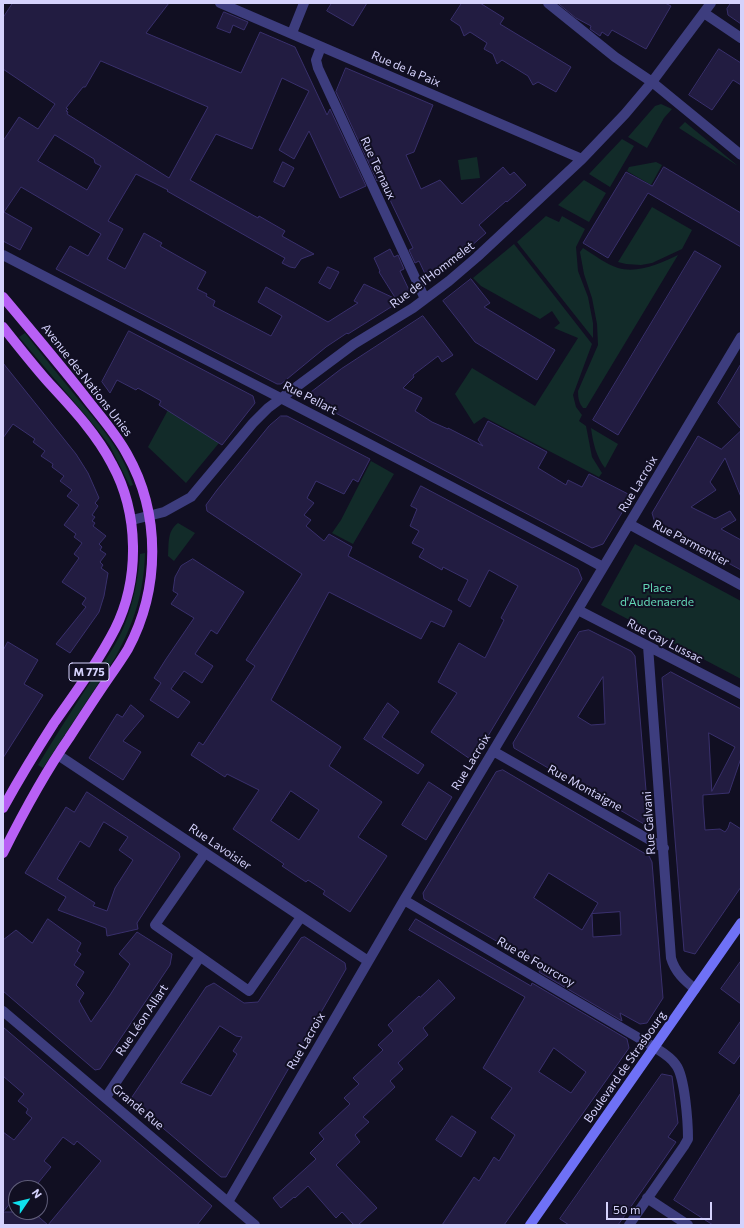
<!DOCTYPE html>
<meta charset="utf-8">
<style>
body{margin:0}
#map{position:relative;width:744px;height:1228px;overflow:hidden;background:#110f22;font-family:Commissioner,sans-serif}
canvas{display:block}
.frame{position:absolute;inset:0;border:4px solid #d5d2fc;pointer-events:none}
.north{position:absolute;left:8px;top:1180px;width:40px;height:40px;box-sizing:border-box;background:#110f22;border:1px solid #5f5d79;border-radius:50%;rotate:55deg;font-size:11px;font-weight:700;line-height:16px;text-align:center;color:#d5d2fc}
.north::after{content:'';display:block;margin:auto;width:14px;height:18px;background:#0fdfec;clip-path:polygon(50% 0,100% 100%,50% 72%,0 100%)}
.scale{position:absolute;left:606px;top:1202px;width:106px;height:18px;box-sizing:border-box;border:2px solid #d5d2fc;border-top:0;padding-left:5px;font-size:12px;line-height:14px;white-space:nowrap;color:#d5d2fc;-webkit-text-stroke:3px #110f22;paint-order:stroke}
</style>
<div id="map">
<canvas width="744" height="1228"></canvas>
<div class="frame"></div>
<div class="north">N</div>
<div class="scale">50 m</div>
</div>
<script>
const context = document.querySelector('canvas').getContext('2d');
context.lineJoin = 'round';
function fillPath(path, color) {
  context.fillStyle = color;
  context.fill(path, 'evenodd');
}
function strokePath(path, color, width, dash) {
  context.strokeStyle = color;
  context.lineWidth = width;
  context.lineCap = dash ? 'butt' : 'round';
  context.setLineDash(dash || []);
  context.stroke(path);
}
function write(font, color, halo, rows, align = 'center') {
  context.font = font + ' Commissioner,sans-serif';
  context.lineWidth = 4;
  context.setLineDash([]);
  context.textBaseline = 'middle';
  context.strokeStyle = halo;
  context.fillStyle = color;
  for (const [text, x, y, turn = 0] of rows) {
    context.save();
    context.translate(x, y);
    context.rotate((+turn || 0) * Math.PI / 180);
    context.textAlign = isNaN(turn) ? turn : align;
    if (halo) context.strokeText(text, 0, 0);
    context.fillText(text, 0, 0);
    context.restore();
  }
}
const green = new Path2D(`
 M661,104L672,109L664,118L647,148L628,137L655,106Z
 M685,122L738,166L679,128Z
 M622,139L634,146L610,187L589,174Z
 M477,157L480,178L461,180L458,160Z
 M656,162L662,165L651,185L627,171L629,167Z
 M584,180L606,193L589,222L558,205Z
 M652,207L692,230L682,249L652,263L641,265L626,264L618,262Z
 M546,216L559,222L562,216L585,229L576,247L578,271L588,297L593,323V338L517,242Z
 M514,244L592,344L573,395L576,407L582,415L579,421L586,426L592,457L602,473L599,477L484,417L474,424L455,394L472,368L535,406L578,338L554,328L560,323L552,311L540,319L481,286L473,278Z
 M583,248C594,255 606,264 618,268C638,274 661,263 678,255L586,408H583C579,403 578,398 578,391L598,345L597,324L592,298L584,274L580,252Z
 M25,333C43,356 61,378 79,400C102,428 122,450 133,485L130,486L110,446L97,429L19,337Z
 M168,410L219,443L186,483L148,447Z
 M591,428L618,444L605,468C596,456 593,443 591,428Z
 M371,461L394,474L353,544L332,533L341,520Z
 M178,523L195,533L174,561L168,556C169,543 167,531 178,523Z
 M635,544L741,601V679L601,605Z
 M145,553C144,593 134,623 115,658L43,768L38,765C53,740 69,715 85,690C98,671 112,652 122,631C133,606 138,580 140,554Z`);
const building = new Path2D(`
 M13,3H169L146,33L241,73L260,32L295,47L327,115L330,109L366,186L340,198L309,131L294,159L279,150L309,91L282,78L252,149L216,134L190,180L258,218L259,216L285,231L282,236L314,254L301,259L295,268L290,267L282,263L285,258L283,257L167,191L168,190L136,174L108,221L123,229L107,259L125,269L144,233L162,243L160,246L206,272L197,289L207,294L206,296L215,301L213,306L271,336L282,316L258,302L266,287L328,322L358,303L354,301L364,284L396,299L379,272L380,271L374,258L390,249L394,257L398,255L404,269L400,271L409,290L407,297L348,334L347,333L326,347L281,384H277L56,269L70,246L88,256L101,234L21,187L4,212L32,228L20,250L3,241V141L19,117L38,129L55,104L3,69V18ZM101,61L208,107L169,178L67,114L68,112L66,111L68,109L66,108L83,87H85ZM55,135L94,159L95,163L101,166L87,190L38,161Z
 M332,3H367L353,26L327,11Z
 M462,3H480L504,18L500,24L571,67L556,92L538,82L533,85L528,76L502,60L497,64L493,54L484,49L487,43L470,32L464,36L460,26L451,20Z
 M558,3H665L671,6L646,49L612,30L608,36L602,32L600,36L590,29L591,26L576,18Z
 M731,3H741V24L728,15L727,9Z
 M224,12L248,22L244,30L233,25L230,33L217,28Z
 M719,49L741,63V85L733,80L712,110L689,95Z
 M346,68L433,105L414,152L406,155L421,189L440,180L462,204L503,167L510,175L514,172L526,185L507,202L506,201L479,225L486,233L447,267L432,278L426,276L419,261L415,263L409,250L413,248L380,179L377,181L336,92Z
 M283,162L294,168L284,187L274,182Z
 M664,167L741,213V247L648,193L608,258L583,243L626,172L652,186Z
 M695,251L721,266L618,435L593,420Z
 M328,267L339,272L330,289L319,283Z
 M471,279L490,303L484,307L555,350L537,380L475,342L443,301Z
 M423,316L453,355L442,362L438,356L413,375L414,377L403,388L422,398L415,411L432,422L448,429V428L483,446L478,440L488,421L547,452L538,468L566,485L568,480L582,487L589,474L632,496L603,544L592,548L311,400V392L341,369Z
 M129,331L253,396L255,403L222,445L159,405L161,401L138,388L136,390L117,380L110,393L102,382Z
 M3,363L76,454L88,473L99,498L95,503L98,506L92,515L95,517L92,521L95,523L93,526L106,536L99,544L102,547L100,550L106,554L100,562L103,565L101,568L108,573L104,596L99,612L70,653L56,644L86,607L82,604L86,598L62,582L79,558L74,554L82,543L74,537L76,534L64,525L79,505L67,496L72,490L60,481L64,476L52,467L53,464L41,456L45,451L33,442L35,439L13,424L3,438Z
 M741,364V429L718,403Z
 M281,416H287L370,459L358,482L353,479L344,494L316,481L307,498L314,503L304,515L311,520L306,526L324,541L329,534L352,547L348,556L452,611L444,627L431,621L421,639L329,592L271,700L341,747L329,766L382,802L358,837L387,856L350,912L323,894L325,891L308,880L306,882L282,866L284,864L233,829L259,790L227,774L225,777L191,755L199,742L203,745L255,666L246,660L302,574L207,511L206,505L217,490L269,426ZM291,791L319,810L299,840L271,821Z
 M741,431V497L725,458L710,482L716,490L691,507L715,519L730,511L736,520L721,529L741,540V570L655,523L652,513L698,436L721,449Z
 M421,486L578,569L582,579L473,761L431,732L457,693L438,682L459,643L485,658L504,620L501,618L518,586L489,570L470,607L458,600L468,580L443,567L442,570L419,557L424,549L412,543L419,531L410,526L417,509L411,506Z
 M193,559L244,592L217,634L211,630L195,654L213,666L202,683L184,671L171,689L190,702L178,718L150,700L161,683L154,678L166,659L194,618L171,604L178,594L173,591L175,577L181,566Z
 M589,630L631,651L635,656L649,827L514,748L513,743L579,632ZM603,677L605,724L591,725L578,717Z
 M8,642L38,660L24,684L43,695L3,758V651Z
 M671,672L741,709V758L729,793L703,795V803L705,830L720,829L725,832L728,828L730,822L741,829V887L695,954L684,951L662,678ZM709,733L735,747L712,791Z
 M388,703L399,712L382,737L424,765L418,774L364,739Z
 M131,705L144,716L123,741L141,752L123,780L89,758L117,714L122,717Z
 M503,770L649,856L652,862L663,998L647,1023L640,1024L620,1013L622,1021L539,972L541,967L424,899L423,893L496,772ZM549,873L598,903L582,930L534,898ZM620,912L621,935L593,937L592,914Z
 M429,782L452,797L426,840L402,825Z
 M87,792L179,853L180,857L137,923L138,929L107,936L106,928L58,910L66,897L25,873L66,807L74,812ZM104,822L128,837L119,850L133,860L115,888L107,911L93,906L95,903L57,879L80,841L89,847Z
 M48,919L81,943L77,951L81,954L74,965L84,972L76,985L84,993L79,1001L91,1022L110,995L130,964L119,954L137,932L172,954L170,965L100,1069L95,1070L3,991V940L16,930L32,943Z
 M416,919L531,986L532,983L627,1039L629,1048L504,1225H442L474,1177L479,1181L494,1157L499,1161L515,1135L491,1118L512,1088L483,1068L525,997L409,930ZM554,1048L586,1072L571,1093L539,1072Z
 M305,937L345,963L346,969L226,1177H221L132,1102V1097L206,987L214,983L244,1003L258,1002L301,938ZM220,1026L236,1036L242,1037L233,1051L237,1054L211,1096L181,1083Z
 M741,961V1004L721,989Z
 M439,980L455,998L423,1028L428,1035L398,1063L403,1069L390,1081L395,1087L363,1117L369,1122L355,1135L360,1142L336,1165L377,1208L358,1225H354L342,1212L336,1218L308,1186L295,1198L294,1197L281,1208L273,1198L316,1159L310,1153L324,1139L319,1133L350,1104L344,1098L359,1084L353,1078L383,1050L378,1045L393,1031L388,1025L419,996L420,997Z
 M741,1021V1054L734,1064L719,1053Z
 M3,1027L212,1206L197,1225H3V1212H33L48,1225L101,1161L77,1141L74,1145L63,1137L44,1161L51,1167L34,1188H16V1196L3,1212V1132L14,1140L32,1118L26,1113L28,1109L18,1101L24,1094L3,1076Z
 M662,1074L672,1076L678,1123L668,1137L676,1142L618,1225H569L560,1219Z
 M741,1093V1225H713L674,1200Z
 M452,1116L476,1132L461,1157L436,1140Z`);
const street = new Path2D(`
 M220,3L582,159
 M548,3L615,57L652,82L741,155
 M704,13L741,38
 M292,33L304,3
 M321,47L316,60L318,68L425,299
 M3,255C203,359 405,460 603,567
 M132,520L164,512L191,497L253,423L268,408L354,344L413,308L449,281L477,257L582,159L625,114L652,82L711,3
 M629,524L741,585
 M578,610L741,694
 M648,646L671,958C675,972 684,980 695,989
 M493,751L664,848
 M58,755L368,961
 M205,853L155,925L249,991L301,917
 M404,900L654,1047C662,1052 671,1057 676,1065C685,1077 688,1123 688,1139L684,1146L629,1225
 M3,1011L255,1225
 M106,1097L200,957
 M647,1198L688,1225
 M228,1202L404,900L741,337`);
const secondary = new Path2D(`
 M530,1225L741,923`);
const primary = new Path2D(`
 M3,297C30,329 57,361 83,394C98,414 115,432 127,454C161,514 160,589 128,649C122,659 115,669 108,679C95,698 82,718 69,738C44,774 23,813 3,853
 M3,327C18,346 33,365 49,383C72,408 96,433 112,464C139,513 140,579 115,629C98,662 75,693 54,723C36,751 19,779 3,808`);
const shields = [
 [89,672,40]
];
const shieldNames = [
 ["M 775",89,672]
];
const streetNames = [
 ["Rue de la Paix",406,69,23],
 ["Rue Ternaux",378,168,65],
 ["Rue de l'Hommelet",432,275,-37],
 ["Avenue des Nations Unies",87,380,52],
 ["Rue Pellart",310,398,27],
 ["Rue Lacroix",638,484,-59],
 ["Rue Parmentier",691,543,28],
 ["Rue Gay Lussac",665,641,27],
 ["Rue Lacroix",471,762,-59],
 ["Rue Montaigne",585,788,29],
 ["Rue Galvani",649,823,-94],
 ["Rue Lavoisier",220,847,34],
 ["Rue de Fourcroy",536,962,30],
 ["Rue Léon Allart",142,1020,-56],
 ["Rue Lacroix",306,1041,-60],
 ["Boulevard de Strasbourg",625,1067,-55],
 ["Grande Rue",138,1107,40]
];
const parkNames = [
 ["Place",657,588],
 ["d'Audenaerde",657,602]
];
fillPath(green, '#122b29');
fillPath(building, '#221c41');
strokePath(building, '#39306c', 1);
strokePath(street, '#3d3d7e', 10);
strokePath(secondary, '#6f71f6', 10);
strokePath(primary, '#b860f5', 10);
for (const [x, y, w] of shields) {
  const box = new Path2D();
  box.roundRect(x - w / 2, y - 9, w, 18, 3);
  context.fillStyle = '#110f22';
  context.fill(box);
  strokePath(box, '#d5d2fc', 1);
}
write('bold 11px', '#d5d2fc', null, shieldNames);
write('12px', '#d5d2fc', '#110f22', streetNames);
write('12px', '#63d8b6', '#110f22', parkNames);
</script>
